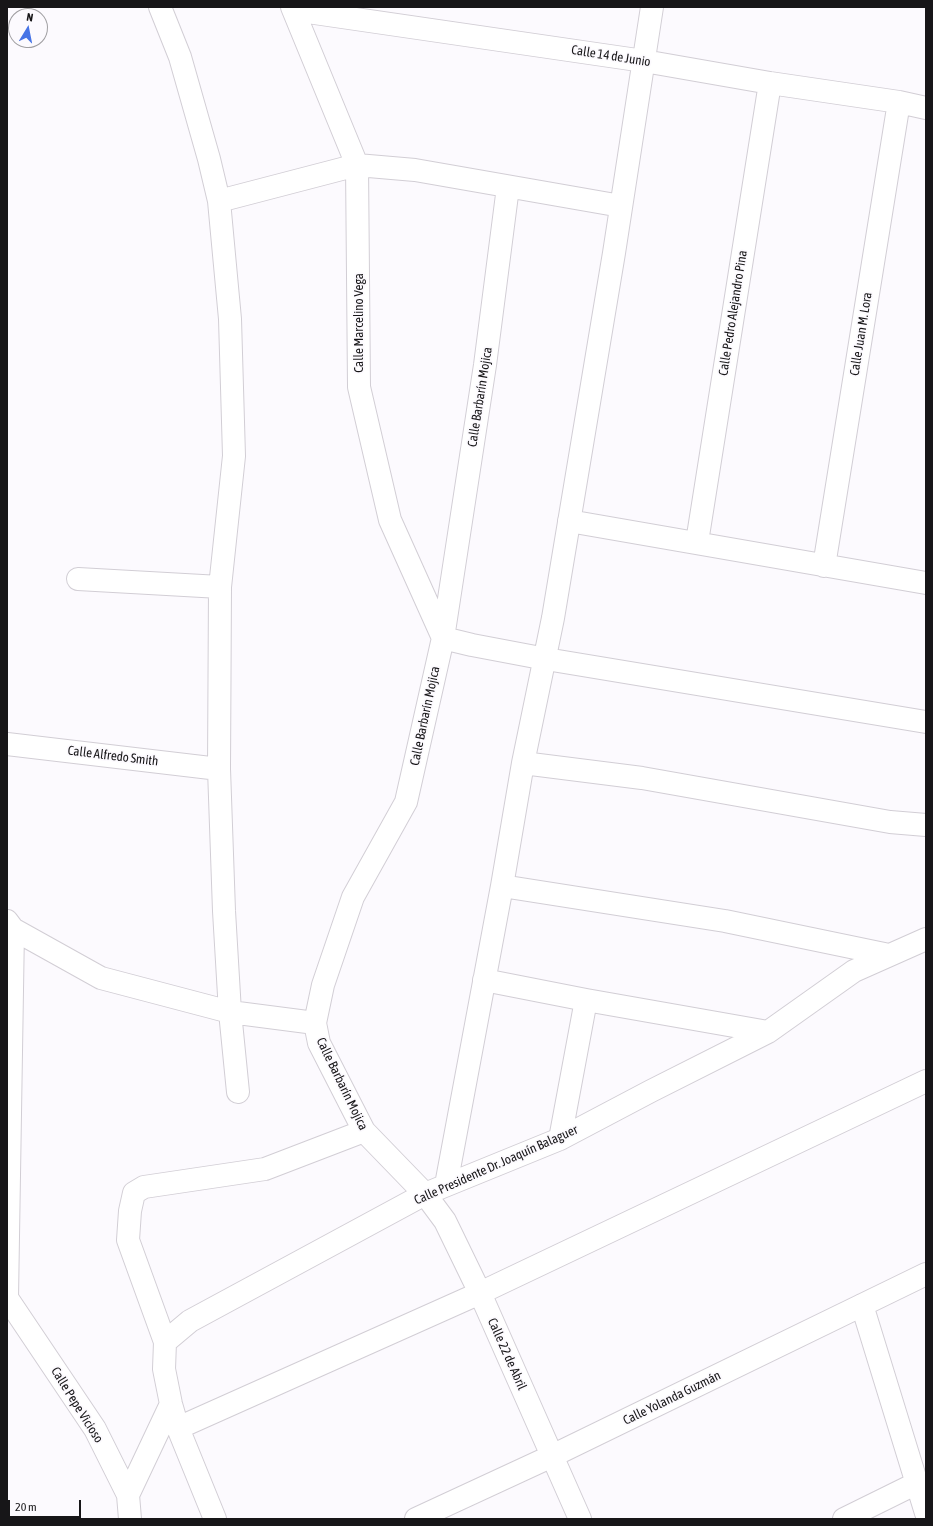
<!DOCTYPE html>
<meta charset="utf-8">
<style>
body{margin:0}
#map{position:relative;width:933px;height:1526px;overflow:hidden;background:#fcfafe;font-family:"Asap Condensed",sans-serif}
canvas{display:block}
.frame{position:absolute;inset:0;border:8px solid #171618;pointer-events:none}
.north{position:absolute;left:8px;top:8px;width:40px;height:40px;box-sizing:border-box;background:#fcfafe;border:1px solid #a09fa2;border-radius:50%;rotate:10deg;font-size:11px;font-weight:700;line-height:16px;text-align:center;color:#171618}
.north::after{content:'';display:block;margin:auto;width:14px;height:18px;background:#4774e6;clip-path:polygon(50% 0,100% 100%,50% 72%,0 100%)}
.scale{position:absolute;left:8px;top:1500px;width:73px;height:18px;box-sizing:border-box;border:2px solid #171618;border-top:0;padding-left:5px;font-size:12px;line-height:14px;white-space:nowrap;color:#171618;-webkit-text-stroke:3px #fcfafe;paint-order:stroke}
</style>
<div id="map">
<canvas width="933" height="1526"></canvas>
<div class="frame"></div>
<div class="north">N</div>
<div class="scale">20 m</div>
</div>
<script>
const context = document.querySelector('canvas').getContext('2d');
context.lineJoin = 'round';
function strokePath(path, color, width, dash) {
  context.strokeStyle = color;
  context.lineWidth = width;
  context.lineCap = dash ? 'butt' : 'round';
  context.setLineDash(dash || []);
  context.stroke(path);
}
function write(font, color, halo, rows, align = 'center') {
  context.font = font + ' "Asap Condensed",sans-serif';
  context.lineWidth = 3.5;
  context.setLineDash([]);
  context.textBaseline = 'middle';
  context.strokeStyle = halo;
  context.fillStyle = color;
  for (const [text, x, y, turn = 0] of rows) {
    context.save();
    context.translate(x, y);
    context.rotate((+turn || 0) * Math.PI / 180);
    context.textAlign = isNaN(turn) ? turn : align;
    if (halo) context.strokeText(text, 0, 0);
    context.fillText(text, 0, 0);
    context.restore();
  }
}
const minor = new Path2D(`
 M160,7L180,57L209,159L219,201L230,319L234,456L220,587L219,769L224,911L230,1012L238,1092
 M292,7L357,165L359,387L390,520L443,638
 M294,10L644,61L770,83L899,102L926,108
 M508,187L485,365L443,638L406,802L353,897L323,985L315,1023L319,1043L364,1131L425,1194L445,1221L480,1293L580,1519
 M219,201L357,165L415,170L621,206
 M569,521L926,583
 M697,542L770,83
 M824,566L899,102
 M78,579L220,587
 M443,638L472,645L546,659L926,722
 M7,744L219,769
 M523,763L642,778L890,822L926,825
 M502,886L725,921L889,955
 M7,921L13,929L101,978L230,1012L315,1023
 M484,980L586,1000L768,1032
 M560,1139L586,1000
 M446,1185L502,886L523,763L553,618L614,253L652,7
 M7,1298L13,929
 M7,1298L95,1429L128,1495L130,1519
 M862,1305L926,1513
 M165,1342L128,1240L130,1211L134,1193L144,1187L265,1169L364,1131
 M178,1428L480,1293L926,1081
 M128,1495L171,1404
 M215,1519L178,1428L171,1404L164,1369L165,1342L190,1321L425,1194L560,1139L651,1091L768,1032L854,971L926,939
 M416,1519L552,1456L926,1274
 M844,1519L917,1483`);
const streetNames = [
 ["Calle 14 de Junio",611,56,9],
 ["Calle Pedro Alejandro Pina",733,313,-81],
 ["Calle Marcelino Vega",359,323,-90],
 ["Calle Juan M. Lora",861,334,-81],
 ["Calle Barbarín Mojica",480,397,-81],
 ["Calle Barbarín Mojica",425,716,-78],
 ["Calle Alfredo Smith",113,756,7],
 ["Calle Barbarín Mojica",342,1084,64],
 ["Calle Presidente Dr. Joaquín Balaguer",496,1165,-24],
 ["Calle 22 de Abril",507,1354,66],
 ["Calle Yolanda Guzmán",672,1398,-26],
 ["Calle Pepe Vicioso",77,1405,58]
];
strokePath(minor, '#d2ced5', 24);
strokePath(minor, '#fff', 22);
write('13px', '#171618', '#fcfafe', streetNames);
</script>
